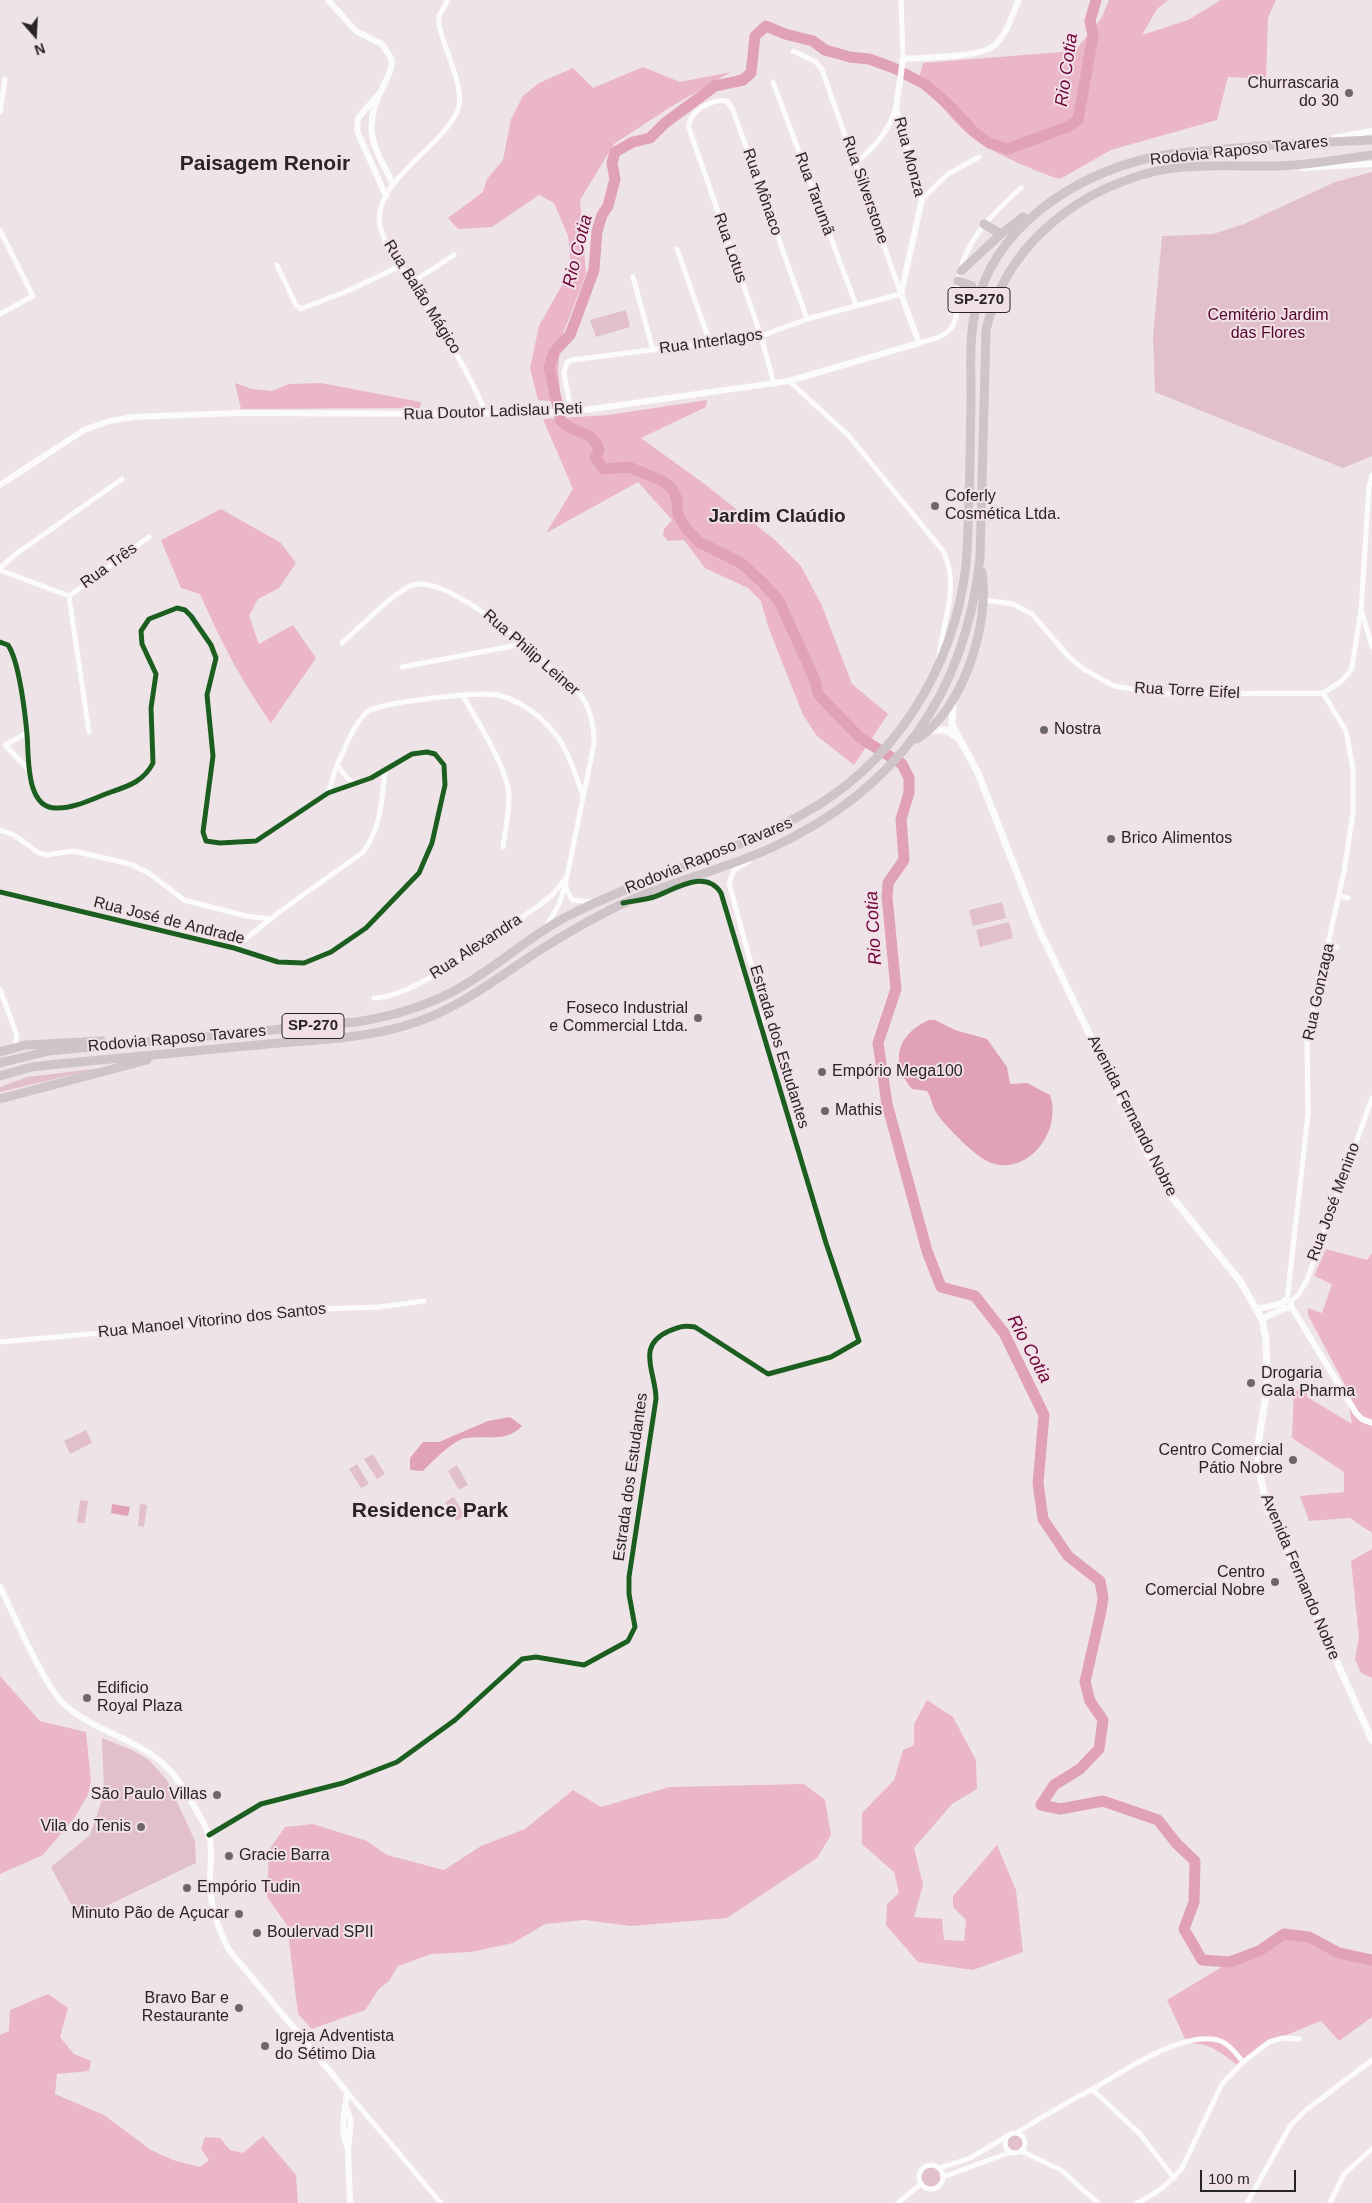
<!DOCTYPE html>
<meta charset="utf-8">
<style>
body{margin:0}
#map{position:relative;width:1372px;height:2203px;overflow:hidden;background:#eee4e7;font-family:Arial,sans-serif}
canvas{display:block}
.north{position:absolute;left:10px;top:10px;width:50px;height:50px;-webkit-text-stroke:4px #f1e1e6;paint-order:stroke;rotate:161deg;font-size:14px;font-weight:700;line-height:20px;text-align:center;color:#292425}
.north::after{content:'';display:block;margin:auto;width:18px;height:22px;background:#292425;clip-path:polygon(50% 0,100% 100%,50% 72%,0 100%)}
.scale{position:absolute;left:1200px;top:2170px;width:96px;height:22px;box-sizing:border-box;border:2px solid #292425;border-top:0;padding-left:6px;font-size:15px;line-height:18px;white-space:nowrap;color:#292425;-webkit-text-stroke:4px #f1e1e6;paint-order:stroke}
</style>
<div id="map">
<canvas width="1372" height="2203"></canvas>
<div class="north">N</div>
<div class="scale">100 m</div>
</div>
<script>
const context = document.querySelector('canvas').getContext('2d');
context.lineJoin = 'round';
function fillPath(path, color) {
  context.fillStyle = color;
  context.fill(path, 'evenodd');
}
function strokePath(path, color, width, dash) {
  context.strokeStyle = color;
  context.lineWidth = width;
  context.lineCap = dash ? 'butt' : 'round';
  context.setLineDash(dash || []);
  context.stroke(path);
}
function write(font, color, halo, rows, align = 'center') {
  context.font = font + ' Arial,sans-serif';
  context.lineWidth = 4;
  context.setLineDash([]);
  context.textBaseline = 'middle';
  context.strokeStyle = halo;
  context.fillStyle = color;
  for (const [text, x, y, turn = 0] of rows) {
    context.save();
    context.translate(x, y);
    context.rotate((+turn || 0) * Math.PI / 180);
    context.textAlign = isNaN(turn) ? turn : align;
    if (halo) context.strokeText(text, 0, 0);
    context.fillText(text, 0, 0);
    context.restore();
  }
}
const green = new Path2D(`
 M1372,172V456L1343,468L1155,392L1153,336L1162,236L1213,234L1244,224L1335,182Z
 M626,310L630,327L596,337L590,320Z
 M1002,902L1006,918L973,926L969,910Z
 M1009,922L1013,938L980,947L976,930Z
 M101,1068L0,1092V1087L27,1077Z
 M86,1430L92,1443L70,1454L64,1441Z
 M373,1454L385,1474L377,1479L364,1459Z
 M357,1464L369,1484L361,1488L349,1469Z
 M457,1465L468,1485L459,1490L448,1471Z
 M454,1497L465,1516L456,1521L445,1502Z
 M80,1500L88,1501L85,1523H77Z
 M140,1504L147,1505L144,1527L138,1526Z
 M102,1738L132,1750L149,1760L167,1780L195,1841L196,1863L79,1919L51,1867L90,1835L104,1794Z
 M1005 2143a10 10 0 1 1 20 0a10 10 0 1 1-20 0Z
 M919 2177a12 12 0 1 1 24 0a12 12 0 1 1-24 0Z`);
const forest = new Path2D(`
 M1109,0H1168L1157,9L1142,35L1188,20L1221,0H1276L1268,18L1266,79L1228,77L1217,120L1111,150L1060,179C1041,174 996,154 980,143C955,126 937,101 919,78L923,63L1075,51L1102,17Z
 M643,67L680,82L731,72L669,108L614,144L580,200L586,274L561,339L558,369L561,402L538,400L530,368L539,326L571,269L568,236L554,203L539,195L492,227L458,229L448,218L483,192L487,179L503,160L511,119L523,96L539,83L573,68L593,88Z
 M235,383L252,389L272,391L289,384L321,383L421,402L420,408L241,409Z
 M707,400L706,407L641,438L706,485L775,540L801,566L822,606L852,684L888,714L854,765L817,736L803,715L769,629L761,601L748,588L705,568L684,540L668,541L663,535L664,529L672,520L638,482L546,533L573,489L543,419L608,415Z
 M221,509L281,543L296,563L279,588L258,599L249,616L259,644L293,625L316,658L271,723C241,680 221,642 200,594L181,588L161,540Z
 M1326,1249L1367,1260L1372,1253V1533L1350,1518L1309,1521L1300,1496L1344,1492V1472L1292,1438L1294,1392L1306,1387L1307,1397L1352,1424L1346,1387L1308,1315V1308L1322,1313L1332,1284L1314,1276Z
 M1372,1549V1678L1361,1673L1355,1659L1359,1637L1351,1561Z
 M0,1676L40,1721L86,1732L91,1781L88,1795L75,1817L43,1855L0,1874Z
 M927,1700L953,1717L976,1760L977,1789L952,1804L914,1848L923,1885L914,1917L942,1919L944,1940L964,1941L966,1920L953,1907V1896L997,1845L1016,1890L1023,1952L973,1970L918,1962L886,1925L887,1904L899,1893L894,1872L862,1844V1813L894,1780L903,1750L914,1745V1724Z
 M804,1784L825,1800L831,1835L817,1858L727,1918L631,1926L584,1920L545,1924L513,1943L471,1952L431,1954L398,1966L389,1981L379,1989L365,2010L312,2029L298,2014L287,1925L267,1897L269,1850L285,1827L313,1824L367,1841L387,1855L444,1870L481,1846L525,1829L573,1790L601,1807L669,1787Z
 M1284,1934L1309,1937L1339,1953L1372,1960V2017L1339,2041L1321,2021L1274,2040L1237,2065C1221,2052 1208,2042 1187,2043L1167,2000L1230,1962L1259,1951Z
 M48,1994L68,2008L60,2037L74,2054L91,2061L89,2071L57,2074L55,2094L104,2115L151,2150L173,2160L200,2167L209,2160L201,2149L205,2137L220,2138L230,2150L243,2153L263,2136L296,2175L298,2203H0V2035L9,2031L10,2010Z`);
const water = new Path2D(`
 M929,1020H935L955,1030L987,1039L1007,1067L1010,1084L1027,1083L1050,1095C1064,1137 1018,1186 979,1156C969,1149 942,1123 936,1112C932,1106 931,1097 927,1091L912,1089C889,1062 897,1034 929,1020Z
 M510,1417L522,1426C506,1443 487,1435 466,1438C453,1440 432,1462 423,1471L410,1470V1458L423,1442H439L488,1421Z
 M112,1504L130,1507L128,1516L111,1513Z`);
const river = new Path2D(`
 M1096,0L1090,21L1093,36L1078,120L1067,127L1008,149L989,143L972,130L951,107L926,85L894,68L869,59L850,57L825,50L813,41L785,34L766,26L755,36L751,73L743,80L715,86L665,123L650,138L633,142L615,152L612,163L615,179L608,206L602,215L597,231L594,270L570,335L554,352L549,367L561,421C573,434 595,430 599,451L595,457L604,469L629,467L663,481L673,490L677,500L678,515L685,527L699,542L741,563L762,582L779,601L815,680L818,694L859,737L902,764L909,778V793L901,819L904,860L888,883L887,897L896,989L878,1043L887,1104L927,1251L941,1287L975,1296L1004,1333L1044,1415L1038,1483L1043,1519L1068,1556L1100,1581L1103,1598L1101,1611L1085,1682L1090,1701L1103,1720L1099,1749L1080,1769L1054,1785L1041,1805L1060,1809L1103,1801L1158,1820L1177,1844L1195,1861L1194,1902L1184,1929L1202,1960L1230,1962L1259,1951L1284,1934L1309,1937L1339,1953L1372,1960`);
const minor = new Path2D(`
 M448,0L439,16V25C444,49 463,83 459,106C451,142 370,181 380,226C385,248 406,276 419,295C444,333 468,370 486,413
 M901,0L903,59
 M773,82L856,305
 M0,112L5,79
 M856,163C874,147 888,133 896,108
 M922,199L948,174L979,157
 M0,230L33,296L0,314
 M677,249L710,343
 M277,265L296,305L301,309L352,289L400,266
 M633,277L653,350
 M411,283L454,255
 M919,343C930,340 946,337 952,327C960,314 956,296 958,281C964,241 992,214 1021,188
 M789,381L849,436L943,551C961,587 942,621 939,658
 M774,384L761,336L689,128C687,112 713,98 727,101L733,110L807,319
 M571,412L564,373L567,362L572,360L761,336L807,319L901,294L822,70L816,62L793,51
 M0,568L16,554L122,479
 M0,570L69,596
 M69,596L89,732
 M69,596L149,537
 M984,600L1013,604L1032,614L1070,658L1085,670L1114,686L1162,694L1323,693C1335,686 1346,680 1352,667L1361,610L1369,487L1372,475
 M1362,612L1372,647
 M0,642L8,645C19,661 25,712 27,734C29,755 25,808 56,808C74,809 94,798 111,792C129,786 144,781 153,763L151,708L156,674L142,644L141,631L149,619L177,608L185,610L191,616L211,645L216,658L207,695L213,756L203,832L206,841L220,843L256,841L328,793L371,778L412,754L427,752L435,754L444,765L445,785L432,843L419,873L366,928L331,952L304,963L278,962L234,948L0,892
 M342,643C357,630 396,590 413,585C453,574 549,666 579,693C591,708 594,725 594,744L565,886L559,904L547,925
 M402,667L523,644
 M463,696C477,721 509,770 509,797C509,814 505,831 503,847
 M27,733L5,745L29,770
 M337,765C345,749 353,725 367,712C380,702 481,691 498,695C517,700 536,712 549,727C567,744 574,772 583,795
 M328,793L337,765L348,779L354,783
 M0,830L14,835L39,853L47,855L73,851L130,864L149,873L184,900L246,916L271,919
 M749,861L734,870L729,883L763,1008L761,1031
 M565,886L572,900L593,902
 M1339,896L1348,898
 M1329,944L1337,947
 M234,948L282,910L362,853C381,831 382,798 385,771
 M0,989L17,1036L14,1048
 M374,998C416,998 504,929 541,904L554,893L565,879
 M1287,1300L1308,1115L1307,1038L1344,872L1353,813V769L1346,731L1323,693
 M1290,1302L1299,1294L1307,1280L1372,1098
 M0,1342L212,1323L293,1310L379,1307L424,1301
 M209,1835L261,1804L343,1783L397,1762L455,1720L522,1659L536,1657L584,1665L628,1641L635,1627L629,1594V1577L656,1399C656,1372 635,1346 669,1331C680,1327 683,1325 695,1327L768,1374L831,1357L859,1341L826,1243L721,893C704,866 664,895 641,900
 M1092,2089L1140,2134L1174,2178
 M347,2092L441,2203
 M1018,2132C1042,2117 1066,2103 1091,2090C1122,2073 1184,2028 1221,2041C1230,2045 1237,2054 1243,2062
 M1005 2143a10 10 0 1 1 20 0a10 10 0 1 1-20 0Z
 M1021,2151L1061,2170L1098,2203
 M919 2177a12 12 0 1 1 24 0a12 12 0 1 1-24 0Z
 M940,2168L970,2158L1006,2137
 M943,2177L1011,2152
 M898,2203L921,2184
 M1137,2203C1155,2195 1170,2183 1182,2168L1222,2084L1243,2062L1269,2042L1283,2038L1299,2039
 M1247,2203L1290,2126L1306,2110L1372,2060
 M1330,2203L1344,2174L1372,2149`);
const tertiary = new Path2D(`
 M328,0L356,31L382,44L392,60C392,72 385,82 380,93C362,132 375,148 393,184
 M378,95L358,118L357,131L386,196
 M1334,138L1372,131
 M1302,168L1372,164
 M0,485L84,430L110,421L133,417L238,413L458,414L571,412L789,381L919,343L901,294L922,199L896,108L903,59C923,57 982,58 995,45C1007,34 1012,15 1019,0
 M1283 1304a4 4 0 1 1 8 0a4 4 0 1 1-8 0Z
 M1291,1306L1356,1413L1362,1419L1372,1423
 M1257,1309L1283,1303
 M1262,1319L1285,1308
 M0,1587C15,1616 44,1687 66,1706C104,1738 150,1739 180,1783C188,1796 205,1822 209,1836C213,1850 210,1864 210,1878C209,1904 217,1927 229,1950L347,2092C345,2115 339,2126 348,2149
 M346,2107L351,2122L348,2149L350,2203`);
const secondary = new Path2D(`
 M953,702L952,725L978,773L1038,927L1143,1146L1172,1197L1240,1281L1262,1319L1266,1340L1267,1389L1258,1444V1466L1267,1507L1372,1740
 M930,730H946L957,737`);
const motorway = new Path2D(`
 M984,224L1001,234
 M961,271L1001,234L1023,217
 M958,281L972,286L975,306
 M917,739C963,710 990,624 982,572
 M0,1052L25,1045L102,1041
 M0,1063L49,1051L356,1022C389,1017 421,1008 452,992C495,970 530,934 574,913C647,876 729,854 801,815C894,765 954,669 966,565C970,509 970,454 971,398C971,370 969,340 975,312C992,227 1074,175 1153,157C1173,152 1194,152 1214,150C1266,145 1319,142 1372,140
 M0,1076L31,1067L58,1064C128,1057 198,1051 268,1044C314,1040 360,1039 404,1026C455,1012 494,980 537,952C560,937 583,924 606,912C659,884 718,872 771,848C897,790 965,695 980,558L986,330C1004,251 1068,196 1145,174C1185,162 1236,167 1278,166C1309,165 1341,159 1372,155
 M0,1099L147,1060`);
const cycleway = new Path2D(`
 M0,642L8,645C19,661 25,712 27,734C29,755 25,808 56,808C74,809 94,798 111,792C129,786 144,781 153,763L151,708L156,674L142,644L141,631L149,619L177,608L185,610L191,616L211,645L216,658L207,695L213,756L203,832L206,841L220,843L256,841L328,793L371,778L412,754L427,752L435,754L444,765L445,785L432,843L419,873L366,928L331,952L304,963L278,962L234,948L0,892
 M209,1835L261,1804L343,1783L397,1762L455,1720L522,1659L536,1657L584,1665L628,1641L635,1627L629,1594V1577L656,1399C656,1372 635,1346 669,1331C680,1327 683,1325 695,1327L768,1374L831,1357L859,1341L826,1243L721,893C705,868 674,890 654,897C644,900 633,901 623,903`);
const markers = [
 [1349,93,5,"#6e6769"],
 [935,506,5,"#6e6769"],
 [1044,730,5,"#6e6769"],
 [1111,839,5,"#6e6769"],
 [698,1018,5,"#6e6769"],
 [822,1072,5,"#6e6769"],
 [825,1111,5,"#6e6769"],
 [1251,1383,5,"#6e6769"],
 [1293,1460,5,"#6e6769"],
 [1275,1582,5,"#6e6769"],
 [87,1698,5,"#6e6769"],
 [217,1795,5,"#6e6769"],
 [141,1827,5,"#6e6769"],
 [229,1856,5,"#6e6769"],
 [187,1888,5,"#6e6769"],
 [239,1914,5,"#6e6769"],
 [257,1933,5,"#6e6769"],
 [239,2008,5,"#6e6769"],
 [265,2046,5,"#6e6769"]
];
const shields = [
 [979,300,62],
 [313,1026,62]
];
const shieldNames = [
 ["SP-270",979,300],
 ["SP-270",313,1026]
];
const poiNames = [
 ["Churrascaria",1339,84,"right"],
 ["do 30",1339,102,"right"],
 ["Coferly",945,497],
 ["Cosmética Ltda.",945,515],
 ["Nostra",1054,730],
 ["Brico Alimentos",1121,839],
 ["Foseco Industrial",688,1009,"right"],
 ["e Commercial Ltda.",688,1027,"right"],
 ["Empório Mega100",832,1072],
 ["Mathis",835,1111],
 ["Drogaria",1261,1374],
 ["Gala Pharma",1261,1392],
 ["Centro Comercial",1283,1451,"right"],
 ["Pátio Nobre",1283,1469,"right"],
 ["Centro",1265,1573,"right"],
 ["Comercial Nobre",1265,1591,"right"],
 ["Edificio",97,1689],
 ["Royal Plaza",97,1707],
 ["São Paulo Villas",207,1795,"right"],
 ["Vila do Tenis",131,1827,"right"],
 ["Gracie Barra",239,1856],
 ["Empório Tudin",197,1888],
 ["Minuto Pão de Açucar",229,1914,"right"],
 ["Boulervad SPII",267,1933],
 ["Bravo Bar e",229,1999,"right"],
 ["Restaurante",229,2017,"right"],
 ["Igreja Adventista",275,2037],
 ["do Sétimo Dia",275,2055]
];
const streetNames = [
 ["Rodovia Raposo Tavares",1239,151,-6],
 ["Rua Monza",909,157,75],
 ["Rua Silverstone",865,190,71],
 ["Rua Mônaco",762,192,71],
 ["Rua Tarumã",814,194,70],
 ["Rua Lotus",730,248,71],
 ["Rua Balão Mágico",422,297,58],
 ["Rua Interlagos",711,342,-8],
 ["Rua Doutor Ladislau Reti",493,412,-2],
 ["Rua Três",109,566,-36],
 ["Rua Philip Leiner",531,653,41],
 ["Rua Torre Eifel",1187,691,3],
 ["Rodovia Raposo Tavares",709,856,-22],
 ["Rua José de Andrade",169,921,14],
 ["Rua Alexandra",476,947,-33],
 ["Rua Gonzaga",1319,992,-78],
 ["Rodovia Raposo Tavares",177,1039,-5],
 ["Estrada dos Estudantes",779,1047,73],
 ["Avenida Fernando Nobre",1132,1116,63],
 ["Rua José Menino",1334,1202,-70],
 ["Rua Manoel Vitorino dos Santos",212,1321,-6],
 ["Estrada dos Estudantes",631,1477,-82],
 ["Avenida Fernando Nobre",1300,1577,67]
];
const parkNames = [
 ["Cemitério Jardim",1268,316],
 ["das Flores",1268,334]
];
const waterNames = [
 ["Rio Cotia",1067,70,-82],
 ["Rio Cotia",578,251,-76],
 ["Rio Cotia",874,928,-93],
 ["Rio Cotia",1029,1349,62]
];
const quarterNames = [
 ["Jardim Claúdio",777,517]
];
const districtNames = [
 ["Paisagem Renoir",265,164],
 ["Residence Park",430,1511]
];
fillPath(green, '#e2c0cb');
fillPath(forest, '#ebb6c8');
fillPath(water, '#e1a2b7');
strokePath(river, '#e1a2b7', 11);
strokePath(minor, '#fcfbfb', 5);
strokePath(tertiary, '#fcfbfb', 6);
strokePath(secondary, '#fcfbfb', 7);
strokePath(motorway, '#cfc4c8', 9);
strokePath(cycleway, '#1b5e20', 5);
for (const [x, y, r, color] of markers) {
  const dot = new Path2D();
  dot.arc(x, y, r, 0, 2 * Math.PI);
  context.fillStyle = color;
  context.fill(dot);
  strokePath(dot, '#f1e1e6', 2);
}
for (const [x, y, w] of shields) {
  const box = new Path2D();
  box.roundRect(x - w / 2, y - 12.5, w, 25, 4);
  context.fillStyle = '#f1e1e6';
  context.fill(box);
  strokePath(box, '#292425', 1);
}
write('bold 15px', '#292425', null, shieldNames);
write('16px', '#292425', '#f1e1e6', poiNames, 'left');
write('16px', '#292425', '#f1e1e6', streetNames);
write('16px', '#53052c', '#f1e1e6', parkNames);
write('italic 18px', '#6f043c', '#f1e1e6', waterNames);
write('bold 19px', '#292425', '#f1e1e6', quarterNames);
write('bold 21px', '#292425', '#f1e1e6', districtNames);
</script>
